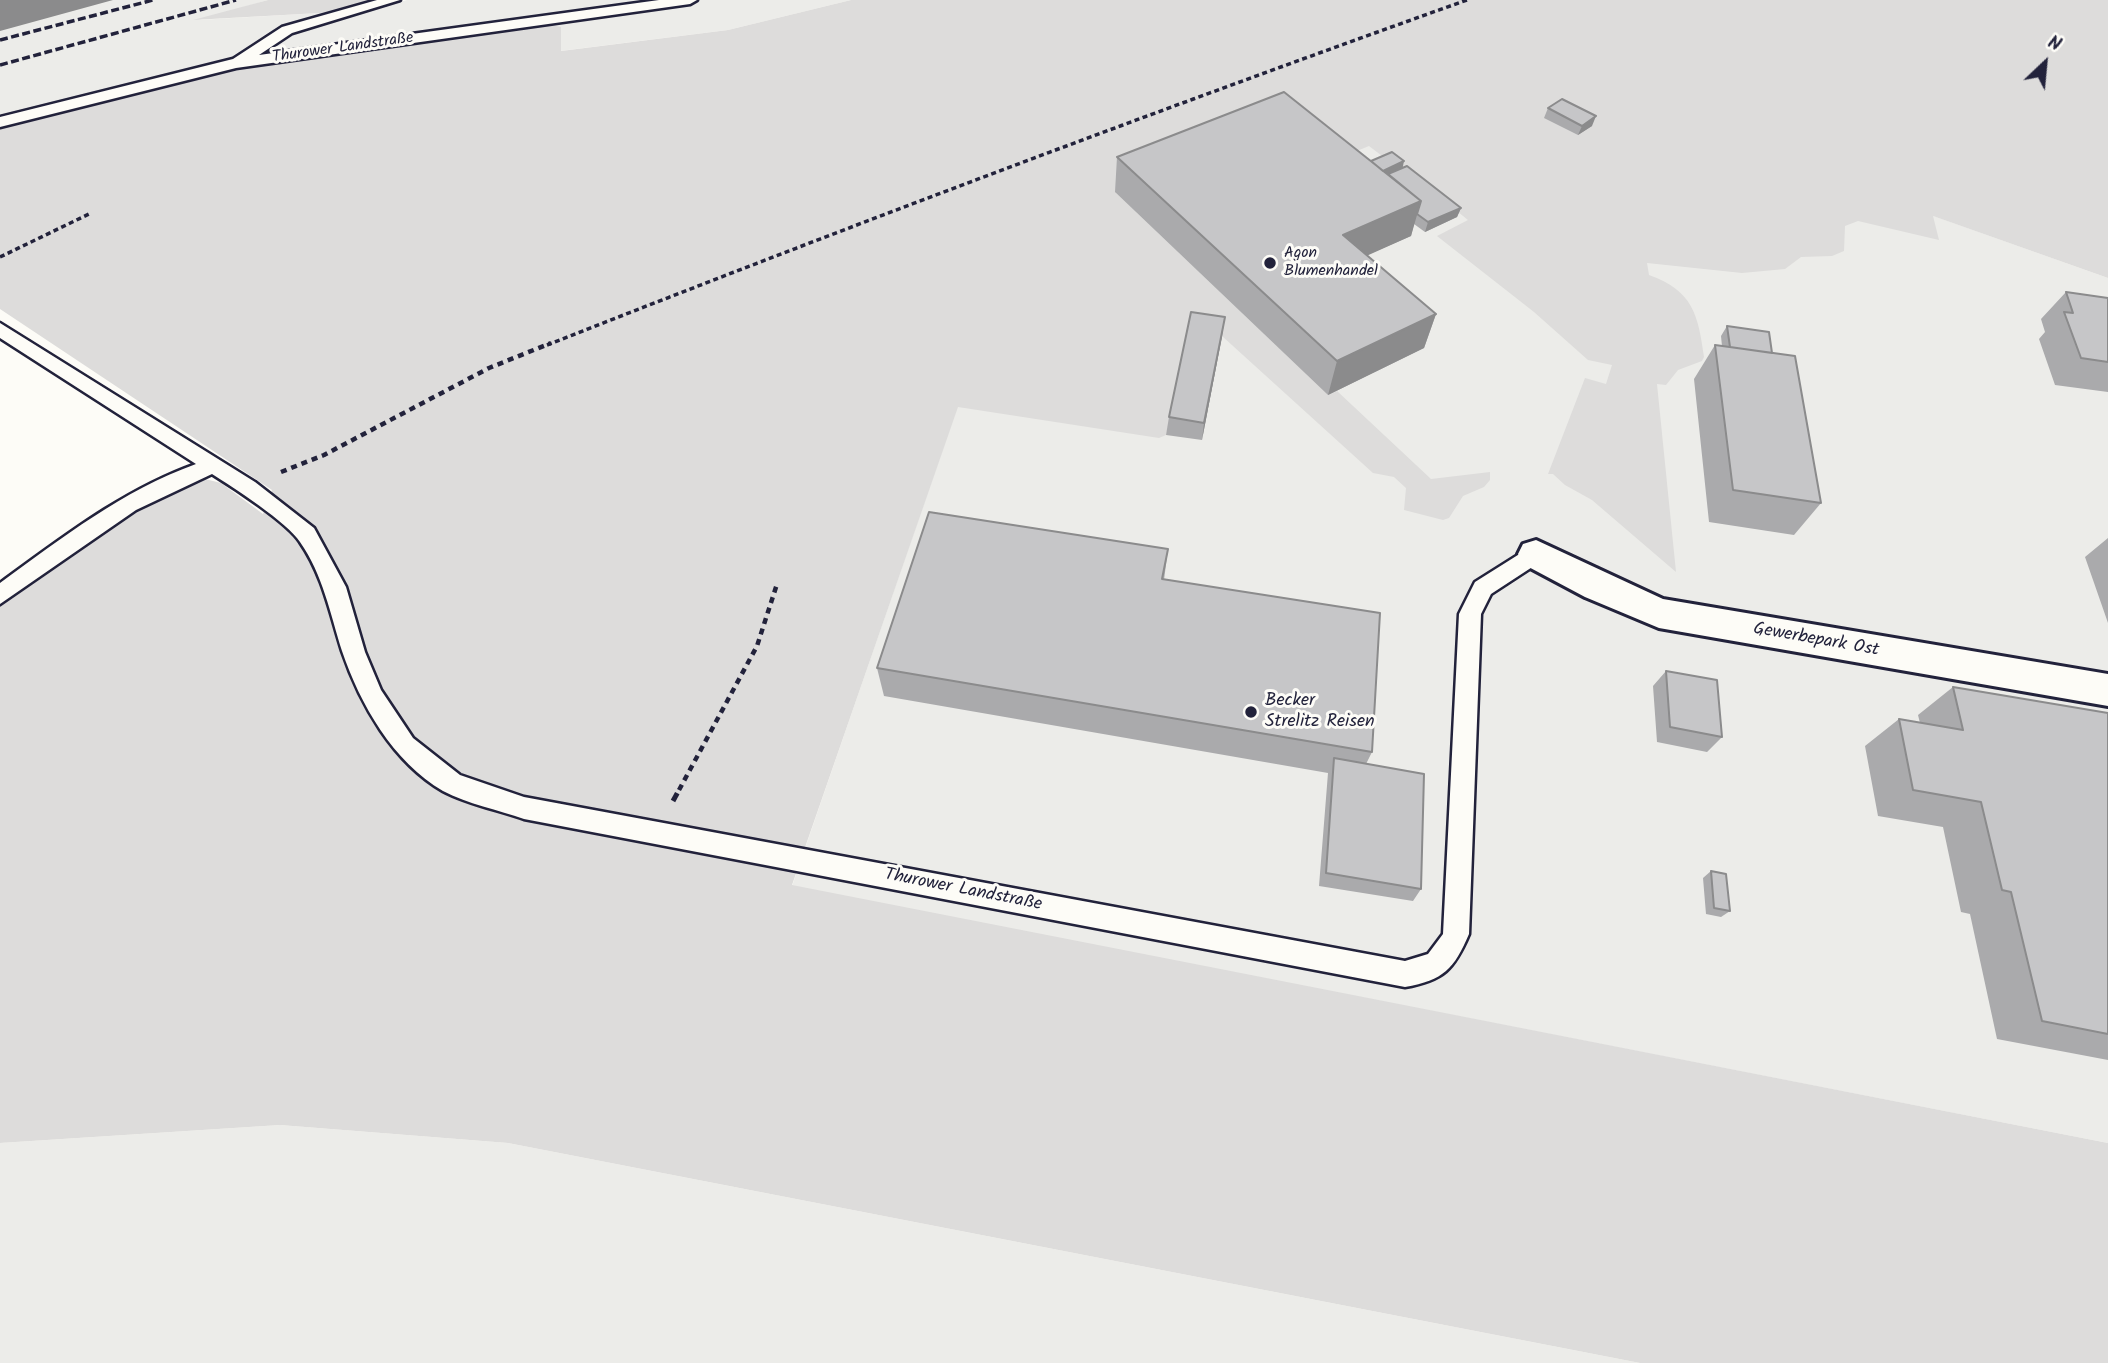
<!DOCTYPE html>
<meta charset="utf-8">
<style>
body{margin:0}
#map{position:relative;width:2108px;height:1363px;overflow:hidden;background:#fdfcf7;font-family:Kalam,sans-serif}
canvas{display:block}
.north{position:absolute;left:2010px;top:28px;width:70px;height:70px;-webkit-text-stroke:5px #fdfcf7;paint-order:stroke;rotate:26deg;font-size:19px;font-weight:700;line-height:28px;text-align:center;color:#22223b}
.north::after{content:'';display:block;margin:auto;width:24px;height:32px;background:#22223b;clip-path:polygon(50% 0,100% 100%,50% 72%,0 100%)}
</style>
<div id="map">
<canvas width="2108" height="1363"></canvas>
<div class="north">N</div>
</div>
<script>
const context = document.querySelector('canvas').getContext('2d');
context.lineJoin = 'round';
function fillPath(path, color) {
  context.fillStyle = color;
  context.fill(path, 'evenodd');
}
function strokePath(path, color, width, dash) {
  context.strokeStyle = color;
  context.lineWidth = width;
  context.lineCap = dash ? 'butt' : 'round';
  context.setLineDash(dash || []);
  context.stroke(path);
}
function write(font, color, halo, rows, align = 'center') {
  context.font = font + ' Kalam,sans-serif';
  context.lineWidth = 6;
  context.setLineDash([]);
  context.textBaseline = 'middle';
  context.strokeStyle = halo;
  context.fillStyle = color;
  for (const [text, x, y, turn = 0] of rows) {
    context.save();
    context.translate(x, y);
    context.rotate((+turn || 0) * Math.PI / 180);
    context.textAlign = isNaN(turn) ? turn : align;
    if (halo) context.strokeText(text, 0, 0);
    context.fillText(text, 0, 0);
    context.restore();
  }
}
const built = new Path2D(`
 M0,0H268L198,20L372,10L407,0H851L728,30L560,51L561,27L157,84L0,127Z
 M1441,41L2108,278V1143L792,886L1025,211Z
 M280,1125L508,1143L1640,1363H0V1143Z`);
const green = new Path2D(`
 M268,0H380L338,12L193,20Z
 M851,0H2108V278L1933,216L1939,240L1858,221L1845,226L1844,251L1832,256L1801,257L1785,269L1742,273L1647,263L1649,275C1693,291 1698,314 1704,357L1702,361L1678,370L1666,385L1657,384L1676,572L1592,500L1565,485L1553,474H1548L1585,378L1606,384L1612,365L1588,360L1534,312L1437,236L1468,220L1410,173L1402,171L1369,146L1323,165L1116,193L1328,395L1337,391L1431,479L1490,472V480L1484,487L1463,496L1449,518L1443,520L1404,510L1406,488L1394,477L1373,473L1222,336L1190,331L1166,435L1159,438L958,407L792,885L2108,1143V1363H1640L508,1143L280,1125L0,1143V603L100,528L187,482L205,479L221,483L263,514L272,490L0,309V127L235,67L545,24L561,27V51L728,30Z`);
const pathFar2 = new Path2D(`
 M0,257L89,214
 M547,345C852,225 1158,110 1467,0`);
const pathFar1 = new Path2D(`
 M281,472L324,455L489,368L551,343
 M679,790L757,646L777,584`);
const path = new Path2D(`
 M673,801L680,788`);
const service = new Path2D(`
 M377,0H400L292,33L259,55L659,0H697L690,4L236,68L0,127V117L233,59L282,27Z
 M0,323L255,482L314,528L346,587L365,652L381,690L413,738L460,775L524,797L1405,961L1428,954L1443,934L1459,614L1475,582L1529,548L1536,546L1543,548L1547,554L1543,560L1491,594L1481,614L1469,934C1454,969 1444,980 1405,987L524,819C499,810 467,804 443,791C393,762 360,704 342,651C330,613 323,575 300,542C288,523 233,487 212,474L136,510L0,604V583C62,538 123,490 196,464L0,338Z`);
const minor = new Path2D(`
 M1536,540L1663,599L2108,674V706L1659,628L1585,597L1523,564L1518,554L1523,544Z`);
const rail = new Path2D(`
 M0,40L153,0
 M0,65L236,0`);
const wall = new Path2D(`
 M1548,108L1592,126L1578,135L1544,118Z
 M1117,157L1371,161L1402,168L1461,208L1457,217L1425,232L1414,224L1411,236L1367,255L1436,314L1424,348L1328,395L1115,192Z
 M2066,292L2108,298V392L2055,385L2039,339L2045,332L2041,319Z
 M1727,326L1772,353L1821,503L1794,535L1709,522L1694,379L1715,345L1722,346L1721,336Z
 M1222,336L1202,440L1166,435L1169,417Z
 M2108,538V623L2085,557Z
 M1168,549L1164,580L1372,752L1366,764L1421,889L1413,901L1319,886L1328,773L884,696L877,668Z
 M1666,671L1722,737L1707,752L1657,742L1653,686Z
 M1953,687L2108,713V1060L1997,1039L1970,914L1961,912L1943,827L1878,816L1865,746L1899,719L1920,723L1918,715Z
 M1711,871L1730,911L1721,917L1706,914L1703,878Z`);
const shadedWall = new Path2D(`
 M0,0H113L0,31Z
 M1596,116L1592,126L1578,135L1582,126Z
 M1404,161L1402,171L1375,181L1377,173Z
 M1421,201L1411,236L1335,270L1343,235Z
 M1461,208L1457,217L1425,232L1428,222Z
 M1436,314L1424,348L1328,395L1337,361Z
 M1225,317L1222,336L1202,440L1204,423Z`);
const building = new Path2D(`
 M1284,92L1421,201L1343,235L1436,314L1337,361L1117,157Z
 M1562,99L1596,116L1582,126L1548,108Z
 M1392,152L1404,161L1383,171L1371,161Z
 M1407,166L1461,208L1428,222L1417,214L1421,201L1388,174Z
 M2066,292L2108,298V362L2081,358L2064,312L2073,313Z
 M1191,312L1225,317L1204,423L1169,417Z
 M1727,326L1769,332L1772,353L1730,347Z
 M1715,345L1795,356L1821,503L1733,490Z
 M929,512L1168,549L1162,579L1380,613L1372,752L877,668Z
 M1666,671L1717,680L1722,737L1670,727Z
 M1953,687L2108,713V1034L2042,1021L2011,892L2002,890L1981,802L1913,790L1899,719L1963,730Z
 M1334,758L1424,774L1421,889L1326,873Z
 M1711,871L1726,874L1730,911L1714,908Z`);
const markers = [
 [1270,263,7,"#22223b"],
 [1251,712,7,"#22223b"]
];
const farStreetnames = [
 ["Thurower Landstraße",343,49,-8]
];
const farPoinames = [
 ["Agon",1284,254],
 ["Blumenhandel",1284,272]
];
const streetNames = [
 ["Gewerbepark Ost",1816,641,10],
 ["Thurower Landstraße",963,891,11]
];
const poiNames = [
 ["Becker",1265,702],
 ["Strelitz Reisen",1265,723]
];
fillPath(built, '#ecece9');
fillPath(green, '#dddcdb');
strokePath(service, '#22223b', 5);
strokePath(minor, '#22223b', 6);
strokePath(pathFar2, '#22223b', 3.5, [5, 3.5]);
strokePath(pathFar1, '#22223b', 4.5, [6, 5]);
strokePath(path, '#22223b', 5, [9, 6]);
fillPath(service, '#fdfcf7');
fillPath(minor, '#fdfcf7');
strokePath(rail, '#22223b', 3.5, [8, 3.5]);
fillPath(wall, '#aaaaac');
fillPath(shadedWall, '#8b8b8c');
fillPath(building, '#c6c6c8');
strokePath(building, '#8b8b8c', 2);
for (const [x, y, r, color] of markers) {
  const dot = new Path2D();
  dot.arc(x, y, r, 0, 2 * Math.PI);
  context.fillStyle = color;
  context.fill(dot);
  strokePath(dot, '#fdfcf7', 2.5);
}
write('16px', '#22223b', '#fdfcf7', farStreetnames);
write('16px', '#22223b', '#fdfcf7', farPoinames, 'left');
write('18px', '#22223b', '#fdfcf7', streetNames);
write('18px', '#22223b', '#fdfcf7', poiNames, 'left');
</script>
